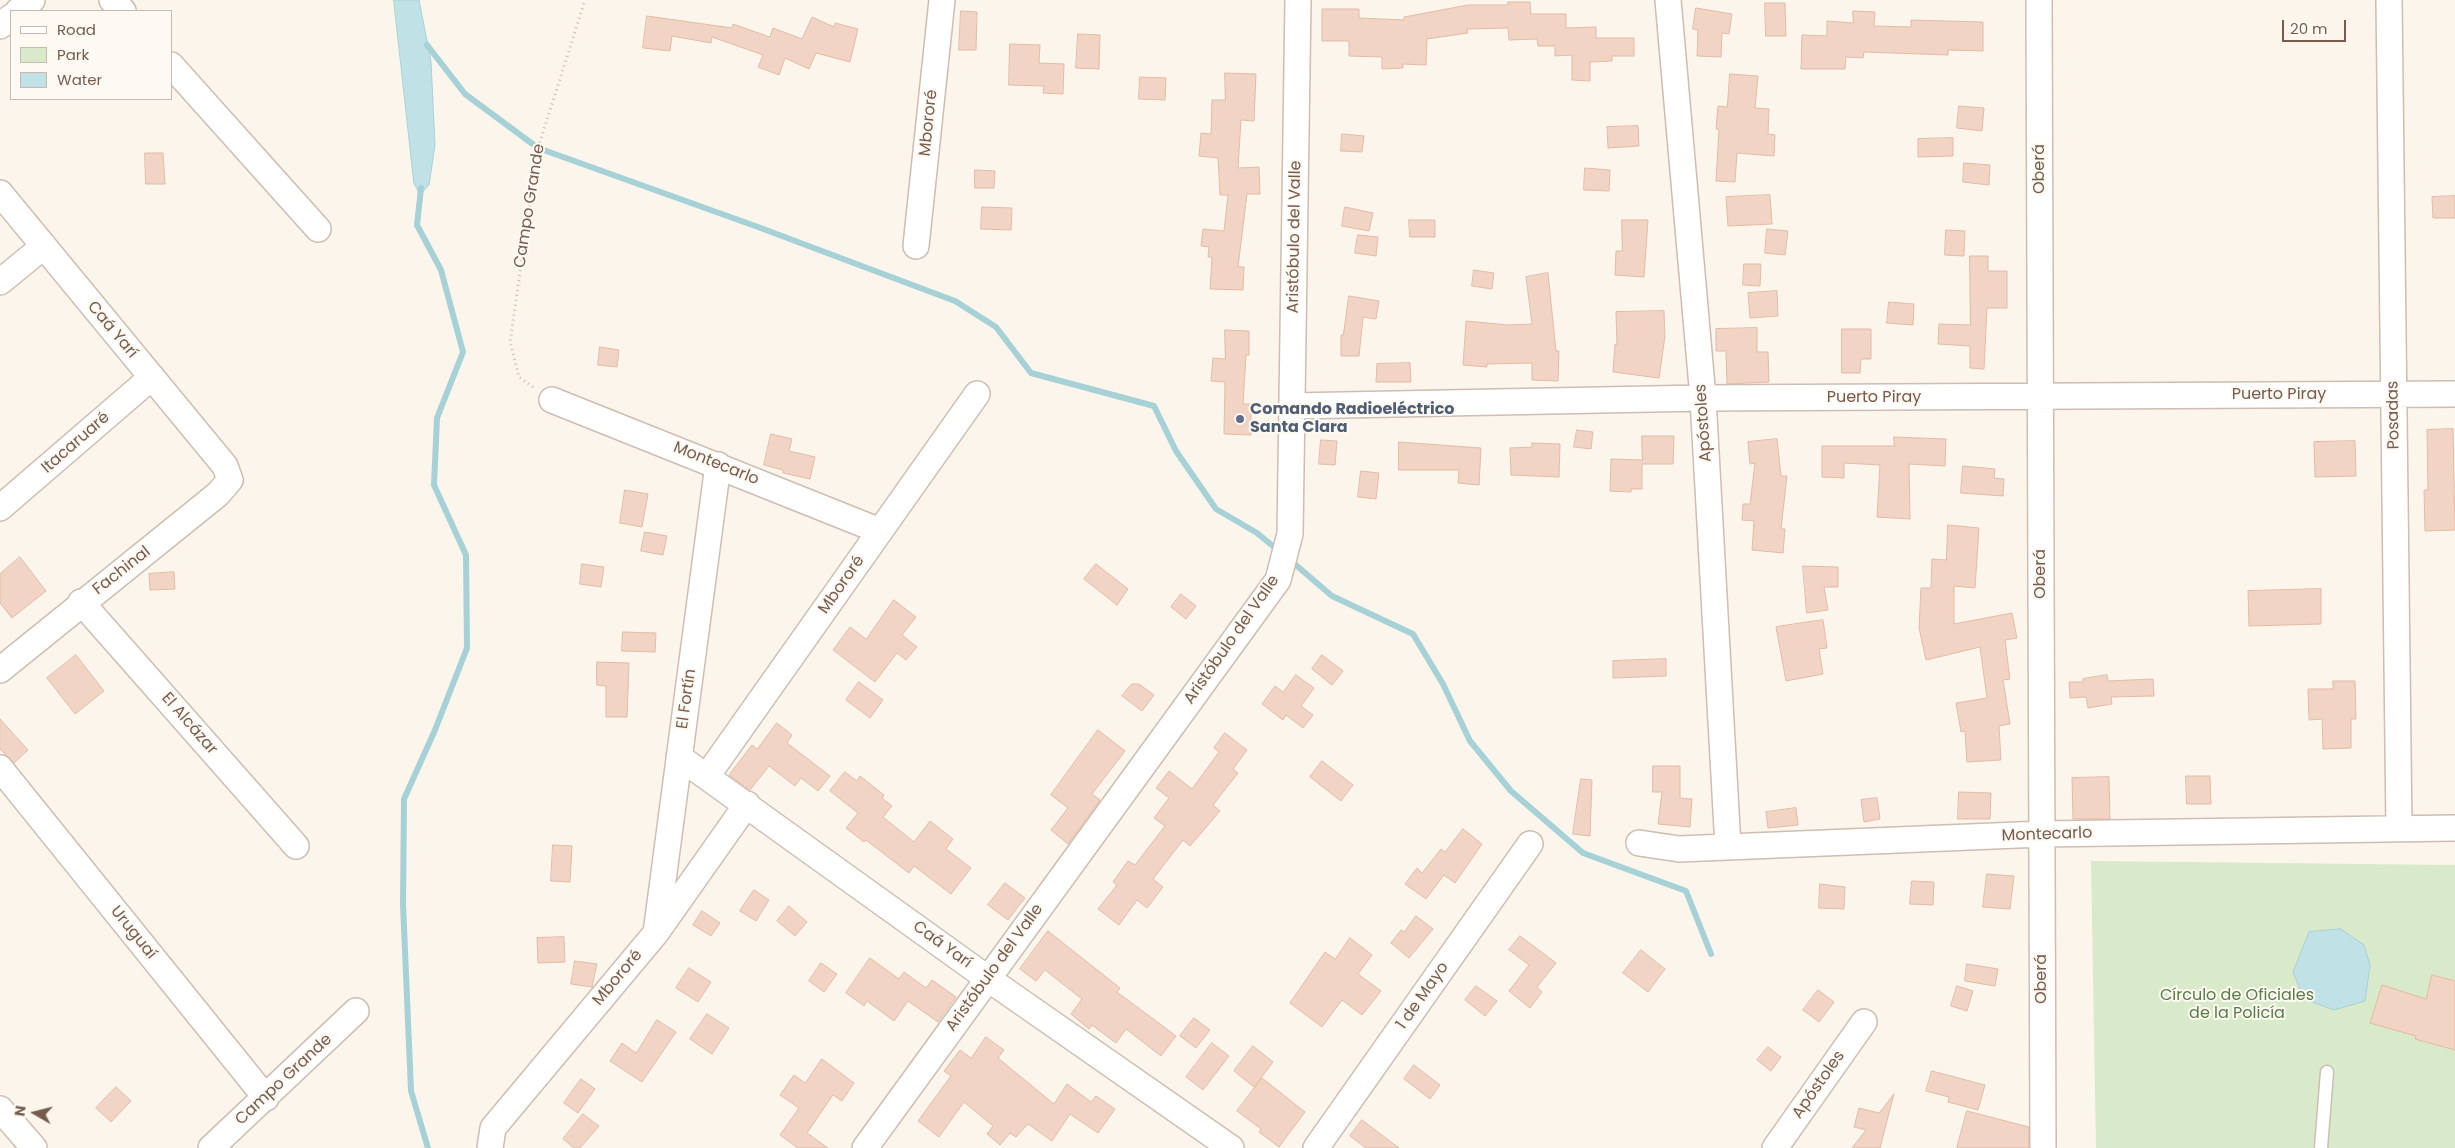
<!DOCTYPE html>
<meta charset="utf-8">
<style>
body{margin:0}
#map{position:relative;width:2455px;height:1148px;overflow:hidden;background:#fcf5ec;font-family:Poppins,sans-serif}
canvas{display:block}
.legend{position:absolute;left:10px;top:10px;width:162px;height:90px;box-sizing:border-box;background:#fef9f2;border:1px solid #c8bab0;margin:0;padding:6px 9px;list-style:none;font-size:15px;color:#775c4e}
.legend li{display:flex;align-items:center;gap:10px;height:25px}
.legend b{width:25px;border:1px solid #c8bab0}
.north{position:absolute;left:10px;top:1088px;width:50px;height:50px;-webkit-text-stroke:4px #fef9f2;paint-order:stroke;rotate:278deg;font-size:14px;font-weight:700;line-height:20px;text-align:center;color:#775c4e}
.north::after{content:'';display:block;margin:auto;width:18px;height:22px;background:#775c4e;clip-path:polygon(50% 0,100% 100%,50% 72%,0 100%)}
.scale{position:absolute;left:2282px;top:20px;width:64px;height:22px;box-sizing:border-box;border:2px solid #775c4e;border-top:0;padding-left:6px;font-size:15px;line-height:18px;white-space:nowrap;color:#775c4e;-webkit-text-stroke:4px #fef9f2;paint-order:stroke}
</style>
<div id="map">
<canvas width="2455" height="1148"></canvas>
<ul class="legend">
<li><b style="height:6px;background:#fff"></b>Road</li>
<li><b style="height:14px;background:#d8eaca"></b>Park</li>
<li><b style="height:14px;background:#c0e2e6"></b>Water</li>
</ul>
<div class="north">N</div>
<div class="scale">20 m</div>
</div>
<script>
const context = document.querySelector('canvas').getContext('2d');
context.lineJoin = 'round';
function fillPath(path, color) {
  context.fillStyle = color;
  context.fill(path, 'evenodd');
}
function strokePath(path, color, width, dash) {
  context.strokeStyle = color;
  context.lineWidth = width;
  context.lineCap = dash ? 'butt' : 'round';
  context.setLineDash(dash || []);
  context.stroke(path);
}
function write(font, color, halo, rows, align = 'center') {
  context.font = font + ' Poppins,sans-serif';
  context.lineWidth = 4;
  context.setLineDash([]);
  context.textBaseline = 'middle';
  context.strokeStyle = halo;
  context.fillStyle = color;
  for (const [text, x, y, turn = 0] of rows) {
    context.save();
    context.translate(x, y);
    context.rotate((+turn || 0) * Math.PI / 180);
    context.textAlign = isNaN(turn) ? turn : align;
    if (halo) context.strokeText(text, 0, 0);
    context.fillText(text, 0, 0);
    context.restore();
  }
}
const green = new Path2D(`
 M2091,861L2455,865V1148H2096Z`);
const water = new Path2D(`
 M394,0H419L431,61L435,145L429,185L420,195L414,183Z
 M2341,929L2364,945L2370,965L2365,1001L2334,1010L2304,999L2293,972L2309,932Z`);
const stream = new Path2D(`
 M427,45L465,94L538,148L758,227L955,301L996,327L1031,373L1154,406L1176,451L1216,509L1257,533L1279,551
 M421,188L417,225L441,270L463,352L437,418L434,485L466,555L467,648L435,730L404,799L403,904L411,1091L428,1148
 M1290,560L1332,596L1413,634L1443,684L1470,741L1511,791L1583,853L1686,891L1711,954`);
const building = new Path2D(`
 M1508,2H1530L1531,14H1566V28L1596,27V38H1634V56H1612V61L1590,62V81L1572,80V55L1555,56V46H1538L1537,39L1509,40L1508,28L1467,29L1468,33L1427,39L1426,65L1403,64V68L1382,69V57L1349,56V41H1322V9H1359V18L1404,20V17L1468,5H1508Z
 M1765,3H1785L1786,36H1766Z
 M1696,8L1732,14L1729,34L1722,33L1721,57L1697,56L1698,30L1693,29Z
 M961,11L977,12L976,50H959Z
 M1853,11L1875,12L1874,26L1911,27V20L1983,22V51L1948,50V55L1864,52L1863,58L1846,57L1845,69H1801L1802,35L1827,36V21L1853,23Z
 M647,16L732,28L733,24L770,37L773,28L802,39L812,17L834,27L835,23L858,29L850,62L816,53L809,69L785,58L779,75L758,67L763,55L712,37L711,43L672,36L670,51L643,48Z
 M1078,34L1100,35L1099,69L1076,68Z
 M1010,44L1040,45L1039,63L1064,64L1063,94L1043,93L1044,86L1009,85Z
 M1225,73L1256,74L1254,121L1241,120L1238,168L1259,167L1260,194H1247L1238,267H1244L1243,290L1210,289L1212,257H1208L1209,247L1201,246L1203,229L1224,231L1228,195H1220L1218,158L1199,156L1201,133L1211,134L1212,100H1225Z
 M1730,74L1758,76L1755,108L1769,109L1768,134L1775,135L1774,156L1737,153L1735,182L1716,181L1719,129H1716L1718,106L1727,107Z
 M1140,77L1166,78L1165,100L1139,99Z
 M1959,106L1984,108L1982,131L1957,128Z
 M1638,126L1639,146L1608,148L1607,127Z
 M1342,134L1364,136L1362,152L1341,151Z
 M1953,138V156L1918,157V139Z
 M145,153H163L165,184H146Z
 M1964,163L1990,165L1989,185L1963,182Z
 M1585,168L1610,170L1609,191L1584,190Z
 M975,170L995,171L994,188H975Z
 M1770,195L1772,224L1728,226L1726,197Z
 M2455,196V218H2433L2432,197Z
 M982,207L1012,208L1011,230L981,229Z
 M1345,207L1373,213L1369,231L1342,226Z
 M1409,220H1435V237H1410Z
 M1622,220H1648L1644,277L1615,275L1616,251H1622Z
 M1767,229L1788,231L1785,255L1765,253Z
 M1946,230L1965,231L1964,256L1945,255Z
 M1358,235L1378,237L1376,256L1355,253Z
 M1970,256H1988V271H2007V308H1987L1984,369L1970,368V346L1938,344L1939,324L1970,325Z
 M1744,264H1761L1760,286L1743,285Z
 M1474,270L1494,273L1492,289L1472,286Z
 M1548,273L1556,351H1559L1558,381L1532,380V363L1487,364V367L1463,365L1466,321L1508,325L1532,324L1526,277Z
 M1777,291L1778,316L1750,318L1748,293Z
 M1349,296L1379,301L1376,319L1363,317L1359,356H1341V335H1343Z
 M1889,302L1914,304L1913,325L1887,323Z
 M1664,311L1665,336L1659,378L1613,372L1615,344L1617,345L1616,312Z
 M1757,328V352H1768L1769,382L1727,384L1726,351H1716V329Z
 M1842,329H1871V359H1861L1860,373H1842Z
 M1225,330L1249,331V355H1246L1243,404H1251V435L1224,434L1225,382L1211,381L1213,358L1225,359Z
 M600,347L619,350L617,367L598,365Z
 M1410,363L1411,382H1376L1377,364Z
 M2453,429L2455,530L2425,531L2424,490H2428L2427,430Z
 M1577,430L1593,432L1591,449L1574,447Z
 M771,434L792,439L789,451L815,457L810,479L783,473V470L764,465Z
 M1642,436H1674L1673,464H1642V489H1631V492L1610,491L1611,459L1642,460Z
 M1894,437L1946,439L1945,466L1909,464L1910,519L1877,517L1880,465L1844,463V478L1822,477V446H1894Z
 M1777,439L1781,476H1787L1781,529H1785L1783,553L1752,550L1754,521L1742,520L1743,504H1750L1755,463L1750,464L1748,442Z
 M1321,440L1337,441L1335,465L1319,464Z
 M2355,441L2356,476L2315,477L2314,442Z
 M1399,442L1481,448L1479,485L1458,483L1459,470H1399Z
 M1532,443L1560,444L1559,477L1511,475L1510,448L1532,447Z
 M1963,466L1995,469L1994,478L2004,479L2003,496L1961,493Z
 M1361,471L1379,473L1376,499L1358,497Z
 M625,490L648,494L642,527L620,523Z
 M1948,525L1979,528L1975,588L1954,586V624L2012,613L2017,638L2005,640L2010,679L2003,680L2010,724L1999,726L2001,760L1967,762L1965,731L1961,732L1956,703L1987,698L1980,647L1926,660L1919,628L1921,588H1931L1932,559L1946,560Z
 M645,532L667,536L663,555L641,551Z
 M20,557L46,591L12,618L0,603V574Z
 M582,564L604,567L601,587L580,584Z
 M1096,564L1128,589L1117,605L1084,579Z
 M1803,566L1838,567V587H1824L1828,610L1807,613Z
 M174,572L175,589L150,590L149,574Z
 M2321,589V624L2249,626L2248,591Z
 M1181,594L1196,606L1186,619L1171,607Z
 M894,600L916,617L902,635L917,647L906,660L897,653L875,682L833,650L850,627L866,639Z
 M1823,620L1827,648L1819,649L1823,674L1786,681L1776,627Z
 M623,632L656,633L655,652L622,651Z
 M76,655L104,691L75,714L47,678Z
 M1322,655L1343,671L1332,685L1312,669Z
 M1666,659V676L1613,678V661Z
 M597,662L629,663L627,717H606V686L597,685Z
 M1296,675L1314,688L1301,706L1313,715L1303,728L1286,715L1283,720L1262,704L1275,686L1283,692Z
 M2107,675L2108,681L2153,679L2154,696L2111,697L2112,704L2088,708L2086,697L2070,698L2069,682H2083V679Z
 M2333,681H2355L2356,719H2351V748L2323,749L2322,719L2309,720L2308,689H2333Z
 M859,682L883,700L870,718L846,700Z
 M1132,684H1139L1154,695L1142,711L1122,696Z
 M0,719L28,750L14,763L0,749Z
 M777,723L792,735L787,743L830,776L818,791L801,778L795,786L769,766L750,790L729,775L752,745L757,749Z
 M1098,730L1125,751L1092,794L1100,800L1068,844L1051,830L1068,808L1051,795Z
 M1225,733L1247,750L1233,769L1238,773L1213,805L1220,811L1190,846L1183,840L1153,879L1163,887L1147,908L1137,900L1119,925L1098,909L1117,885L1113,882L1128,861L1135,865L1165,826L1154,818L1169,798L1156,788L1169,771L1192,789L1219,752L1214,748Z
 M1322,761L1353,785L1341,801L1310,777Z
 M1653,766H1680V798L1692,799L1690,827L1658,824L1662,792H1653Z
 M845,772L857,781L860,776L884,795L882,798L892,806L883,817L914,842L930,821L953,839L946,849L971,868L951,894L914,866L909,873L866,840L864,842L846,828L858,813L830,791Z
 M2186,776H2210L2211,804H2187Z
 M2109,777L2110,819H2073L2072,778Z
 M1581,779L1592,780L1590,836L1573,834Z
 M1959,792L1991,793L1990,819H1958Z
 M1877,798L1880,819L1864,822L1861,800Z
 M1796,808L1798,825L1768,828L1766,812Z
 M1463,829L1482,844L1455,883L1444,875L1426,899L1405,884L1417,868L1422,873L1441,849L1445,852Z
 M553,845L572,846L570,882L551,881Z
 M1987,874L2014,876L2010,909L1983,907Z
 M1912,881L1934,882L1933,905L1910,904Z
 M1005,883L1025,898L1008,920L988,905Z
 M1820,884L1845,887L1844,909L1819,908Z
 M754,890L769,900L756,921L740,911Z
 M789,906L807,922L795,936L777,921Z
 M702,911L720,923L711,936L693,925Z
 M1416,916L1433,929L1409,958L1391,943L1401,930L1404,932Z
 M1048,931L1120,988L1117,992L1176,1036L1161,1056L1126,1029L1116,1043L1092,1025L1089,1029L1071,1014L1082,999L1045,970L1036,981L1020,969Z
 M1520,936L1556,963L1537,987L1542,992L1530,1008L1509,991L1529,965L1509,950Z
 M564,937L565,962L538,963L537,938Z
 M1350,938L1372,955L1358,974L1381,991L1362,1015L1342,1000L1322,1027L1290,1003L1325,952L1335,959Z
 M1641,950L1665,969L1648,992L1623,973Z
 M870,958L899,979L904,972L926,988L932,980L956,997L938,1022L908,1001L894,1021L867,1001L864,1006L846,993Z
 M575,961L597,964L592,987L571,984Z
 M821,963L837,974L824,992L809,981Z
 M1967,964L1998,969L1995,986L1965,981Z
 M689,968L711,982L698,1002L676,988Z
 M2432,975L2455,981V1050L2415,1039L2416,1036L2370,1023L2382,985L2426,999Z
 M1476,986L1497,1001L1485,1016L1465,1000Z
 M1957,986L1973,991L1967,1011L1951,1006Z
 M1818,990L1834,1002L1819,1022L1803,1010Z
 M707,1014L729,1028L712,1054L690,1039Z
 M1194,1018L1210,1030L1196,1048L1180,1036Z
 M657,1020L676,1032L642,1082L610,1061L622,1043L636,1053Z
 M986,1037L1004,1050L998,1058L1054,1104L1067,1084L1091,1102L1096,1096L1115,1109L1098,1133L1070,1114L1052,1141L1028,1124L1016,1137L1010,1133L1000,1145L987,1134L993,1126L964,1102L939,1137L918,1121L951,1076L944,1071L960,1050L971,1058Z
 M1212,1043L1229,1056L1203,1090L1186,1077Z
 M1253,1046L1273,1062L1254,1087L1234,1071Z
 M1768,1047L1781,1057L1771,1071L1757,1060Z
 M822,1059L854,1083L842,1101L833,1095L807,1133L828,1148H798L780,1135L799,1108L780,1095L794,1075L805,1083Z
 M1414,1065L1440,1085L1430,1099L1404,1079Z
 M1932,1071L1985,1085L1978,1110L1948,1102L1949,1097L1926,1091Z
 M1262,1078L1305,1112L1279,1147L1259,1132L1261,1129L1237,1111Z
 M581,1079L595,1089L578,1113L564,1103Z
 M116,1087L131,1101L111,1122L96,1108Z
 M1894,1094L1880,1148H1852L1866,1130L1854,1127L1859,1108L1879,1113Z
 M1967,1111L2029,1127V1148H1957Z
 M583,1114L599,1126L580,1148H574L563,1139Z
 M1362,1120L1399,1148H1366L1350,1136Z`);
const path = new Path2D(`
 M533,387L519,377L510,342L538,148L585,0`);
const service = new Path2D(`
 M2321,1148L2327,1072`);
const minor = new Path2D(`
 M112,0L123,11
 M1668,0L1703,398L1728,847
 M2039,0L2043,1148
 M2389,0L2399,829
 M18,11L32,0
 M0,26L11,17
 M171,65L318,229
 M0,193L225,466L230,480L218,494L0,670
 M916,246L942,0
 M0,282L44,246
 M552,400L880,531
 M1292,406L1703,398L2455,394
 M0,508L152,377
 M81,602L296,846
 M679,757L987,978L1231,1148
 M0,768L266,1098
 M707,776L977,394
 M1639,843L1679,849L2042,834L2455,828
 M656,933L718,465
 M0,1109L34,1148
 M211,1148L356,1011
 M490,1148L493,1128L656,933L747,804
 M865,1148L1278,580L1290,534L1298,0
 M1316,1148L1530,844
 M1775,1148L1864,1022`);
const markers = [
 [1240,419,5,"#5c6f8a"]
];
const streetNames = [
 ["Mbororé",929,123,-84],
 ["Oberá",2040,169,-90],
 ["Campo Grande",530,206,-81],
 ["Aristóbulo del Valle",1295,237,-89],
 ["Caá Yarí",112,330,50],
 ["Puerto Piray",2279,395],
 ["Puerto Piray",1874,398],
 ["Posadas",2394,415,-91],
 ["Apóstoles",1704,423,-94],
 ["Itacaruaré",76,443,-41],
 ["Montecarlo",716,464,22],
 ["Fachinal",122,571,-38],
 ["Oberá",2041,574,-90],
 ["Mbororé",842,585,-55],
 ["Aristóbulo del Valle",1232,640,-55],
 ["El Fortín",687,699,-82],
 ["El Alcázar",189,724,49],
 ["Montecarlo",2047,835,-2],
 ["Uruguaí",133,933,51],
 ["Caá Yarí",942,945,36],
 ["Aristóbulo del Valle",995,968,-54],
 ["Mbororé",618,978,-50],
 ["Oberá",2042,979,-90],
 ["1 de Mayo",1423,996,-55],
 ["Campo Grande",284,1080,-43],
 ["Apóstoles",1819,1085,-55]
];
const serviceNames = [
 ["Comando Radioeléctrico",1250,410],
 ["Santa Clara",1250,428]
];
const parkNames = [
 ["Círculo de Oficiales",2237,996],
 ["de la Policía",2237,1014]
];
fillPath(green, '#d8eaca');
fillPath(water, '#c0e2e6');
strokePath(water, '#a6d1d7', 1);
strokePath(stream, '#a6d1d7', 6);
fillPath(building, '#f1d4c4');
strokePath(building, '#e3bba5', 1);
strokePath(service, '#cebdb0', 15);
strokePath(minor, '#cebdb0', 28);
strokePath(path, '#d6b8a6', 3, [1, 4]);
strokePath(service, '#fff', 12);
strokePath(minor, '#fff', 25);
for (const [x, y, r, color] of markers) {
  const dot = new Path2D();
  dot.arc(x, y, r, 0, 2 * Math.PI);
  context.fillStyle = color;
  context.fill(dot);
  strokePath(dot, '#fef9f2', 2);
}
write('16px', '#775c4e', '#fef9f2', streetNames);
write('bold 16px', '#4e5e75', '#fef9f2', serviceNames, 'left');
write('16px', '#587c46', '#fef9f2', parkNames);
</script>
